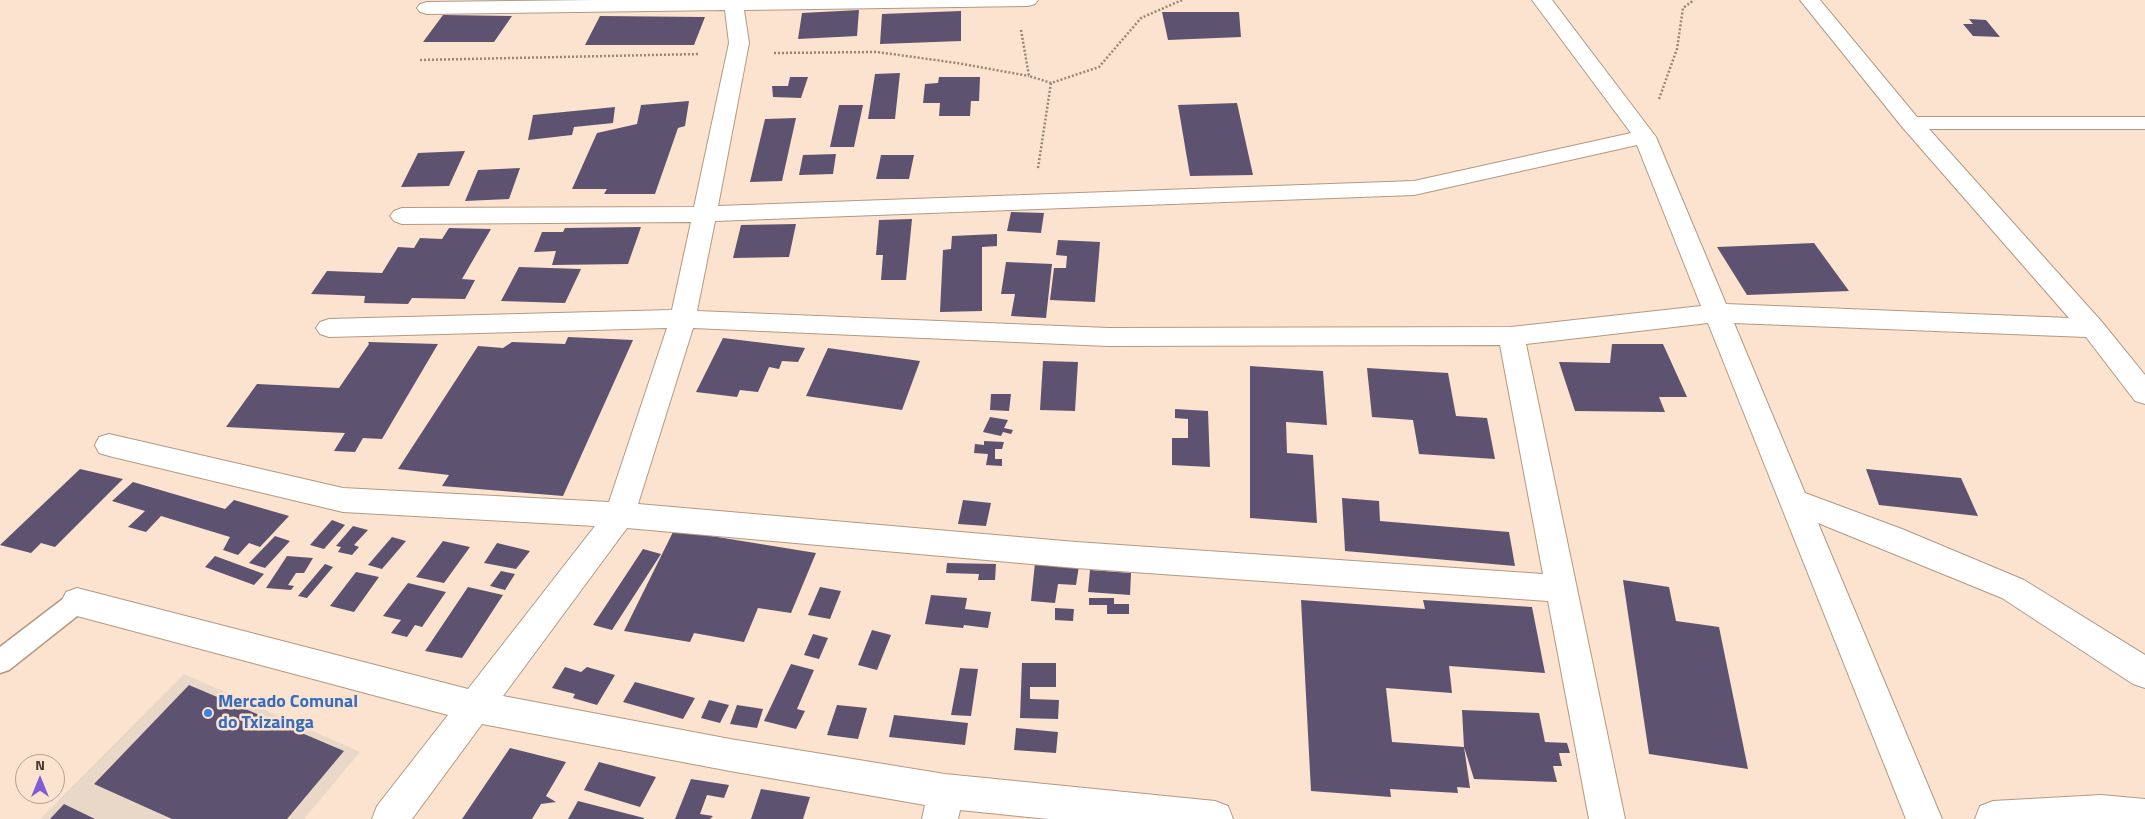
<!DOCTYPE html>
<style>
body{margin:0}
#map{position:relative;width:2145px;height:819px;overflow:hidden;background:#fbe3cf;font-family:"Titillium Web",sans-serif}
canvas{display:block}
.north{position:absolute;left:15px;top:754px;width:50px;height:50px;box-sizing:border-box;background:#fbe3cf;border:1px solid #b39f8f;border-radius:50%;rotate:0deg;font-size:14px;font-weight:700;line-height:20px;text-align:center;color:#463a30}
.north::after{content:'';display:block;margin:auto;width:18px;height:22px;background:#7f5bd5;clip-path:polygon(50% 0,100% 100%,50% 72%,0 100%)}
</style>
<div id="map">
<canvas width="2145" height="819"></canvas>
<div class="north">N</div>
</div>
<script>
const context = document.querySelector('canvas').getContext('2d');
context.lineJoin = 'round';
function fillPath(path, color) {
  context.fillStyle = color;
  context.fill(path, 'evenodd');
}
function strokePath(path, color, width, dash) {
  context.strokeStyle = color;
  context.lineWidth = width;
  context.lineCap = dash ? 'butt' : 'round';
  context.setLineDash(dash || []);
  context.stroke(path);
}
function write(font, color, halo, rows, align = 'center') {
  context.font = font + ' "Titillium Web",sans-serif';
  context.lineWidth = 5;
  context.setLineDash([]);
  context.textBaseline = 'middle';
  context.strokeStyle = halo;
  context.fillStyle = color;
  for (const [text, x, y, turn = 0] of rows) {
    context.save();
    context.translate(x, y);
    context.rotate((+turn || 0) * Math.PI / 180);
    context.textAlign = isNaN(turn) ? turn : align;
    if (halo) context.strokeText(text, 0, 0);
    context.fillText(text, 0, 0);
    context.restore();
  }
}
const commercial = new Path2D(`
 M184,674L360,752L304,819H40Z`);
const building = new Path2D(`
 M859,10L857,36L798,39L802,13Z
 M961,11V41L880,44L882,14Z
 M1162,12H1239L1241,37L1168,40Z
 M443,15L512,16L494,42H423Z
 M600,16L705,17L694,45H585Z
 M1969,19L1986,20L2000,37L1973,36L1963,24H1973Z
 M900,73L895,119H868L875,74Z
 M790,77H808L801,98L773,97L772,86H788Z
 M939,77H980L979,101H971L970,116H939L940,103H923L925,84L938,83Z
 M689,101L685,126L678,128L655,194H604L607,189H572L597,133L637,124L641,105Z
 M1237,103L1253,175L1190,176L1178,105Z
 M839,105H863L854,147H830Z
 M615,107L613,123L574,127L572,135L528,140L533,115Z
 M796,118L782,181L750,182L765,119Z
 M465,151L449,186L401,187L418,153Z
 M836,154L833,174L799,175L803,155Z
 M881,155H914L909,179H876Z
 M520,168L509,199L465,201L478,170Z
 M1011,212L1044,213L1041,233L1007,231Z
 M912,219L906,280H881L883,255H876L879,220Z
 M796,224L789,257L733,258L741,225Z
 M641,227L628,264L552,265L556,251L534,252L542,232H563L565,228Z
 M449,228L491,229L462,279L475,280L465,299L412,298L408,304L364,303L365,296L311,294L327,271L382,273L398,247L414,248L420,238L442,239Z
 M997,234V246L982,247V311L940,312L943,250L951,249L952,236Z
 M1058,240L1100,242L1095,302L1050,300L1054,268H1066L1067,256L1056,255Z
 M1814,243L1849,291L1747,295L1717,247Z
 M1006,262L1052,264L1046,318L1011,316L1015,294H1001Z
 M519,267L581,269L565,303L501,301Z
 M568,337L633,340L563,496L442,486L449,475L398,469L478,346L503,348L512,342L565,344Z
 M723,338L805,348L798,362L782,361L779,369L769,367L758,392L740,390L737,397L696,392Z
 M368,342L438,344L382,439L363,438L355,452L334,451L345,433L226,427L257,384L339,388L369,344Z
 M1612,344H1663L1687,397H1659L1665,412L1575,411L1559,362L1610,363Z
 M828,348L920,361L902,410L806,396Z
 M1043,361L1078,362L1075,411L1040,410Z
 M1250,366L1323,371L1327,425L1286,422L1287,453L1313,455L1317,523L1250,518Z
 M1367,368L1448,373L1456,416L1487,418L1495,459L1419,454L1413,420L1372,417Z
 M991,394H1011L1009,411L990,410Z
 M1175,409L1208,411L1210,467L1172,465V438H1188V419L1175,418Z
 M990,417L1008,420L1004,428L1013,430L1011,434L1003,432L1001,436L983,432Z
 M984,441L1004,442L1002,449H995V459H1002V466L986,465L988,454L974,453L975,444L984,445Z
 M80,469L123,479L55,547L41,543L31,553L0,545Z
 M1866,469L1961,478L1978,516L1879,505Z
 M133,482L225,509L234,500L289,516L260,547L249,543L238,555L223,550L230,537L161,516L146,532L128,527L145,511L112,501Z
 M1342,498L1379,501L1380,521L1509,532L1515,566L1345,551Z
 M963,500L991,503L986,526L958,524Z
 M332,520L345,525L324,549L310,545Z
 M353,526L368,530L354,545L359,547L352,555L338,552L341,547L336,546Z
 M674,530L816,553L791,613L758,608L744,642L694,633L690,642L624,631Z
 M275,536L290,541L265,568L249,563Z
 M392,537L406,541L382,569L368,565Z
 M443,541L470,547L444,583L416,577Z
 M497,543L530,551L516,569L484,563Z
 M643,549L661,554L612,630L593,625Z
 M215,556L264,574L254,585L205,567Z
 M287,556L313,558L304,573H296L288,585L294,586L291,590L266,588Z
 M947,563L996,564L995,580H978L979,574L946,573Z
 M1035,563L1079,566L1076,585L1058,584L1055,603L1031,601Z
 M325,564L333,567L307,598L298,596Z
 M1090,570L1131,573L1130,595L1088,592Z
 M501,571L515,574L505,590L490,586Z
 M356,572L379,577L354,612L330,606Z
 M1623,580L1669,587L1676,621L1719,627L1748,769L1649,754Z
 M408,583L446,592L422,627L415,625L407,637L391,633L401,620L383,616Z
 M468,587L503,595L462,658L425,651Z
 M820,587L841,591L830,619L808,615Z
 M931,595L967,598L965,609L991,612L988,628L964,625L963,628L925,624Z
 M1089,598H1114V604H1129V614H1107V605H1089Z
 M1301,600L1425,609L1423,600L1532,607L1545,673L1449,666L1452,693L1386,688L1392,742L1464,747L1470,788L1457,787L1458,793L1390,789L1391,797L1311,791Z
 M1055,608L1074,609L1073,621L1055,620Z
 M872,630L891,635L877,670L858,665Z
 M813,634L828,638L819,659L804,655Z
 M1022,663H1056V687H1030V699L1059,700L1058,719L1020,718Z
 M791,664L814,670L797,709L805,711L796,729L764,721Z
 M565,667L581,672L587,667L615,675L597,705L573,698L575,694L552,688Z
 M960,668L978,669L971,716L951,715Z
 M635,682L695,698L683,719L623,702Z
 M189,685L344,751L287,819H172L94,784Z
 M709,700L729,705L720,723L701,718Z
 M737,705L763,709L757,728L730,724Z
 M837,705L867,708L858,739L827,735Z
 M1462,710L1539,713L1545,742L1567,743L1570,753H1559L1562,766H1553L1557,782L1474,779L1464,747Z
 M894,715L968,723L965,745L889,737Z
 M1016,728L1058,732L1056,753L1014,750Z
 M510,748L566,762L546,796L556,802L541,804L532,819H462Z
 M599,762L656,777L640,807L584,790Z
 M691,779L729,785L724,798L707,795L700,814L713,816L710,819H675Z
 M761,789L810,797L803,819H751Z
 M578,801L644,818V819H568Z
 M64,804L95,819H50Z`);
const path = new Path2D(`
 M1021,30L1029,76L1051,83
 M774,53L877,52L957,63L1029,76
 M420,60L700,54
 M1659,99L1677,49L1683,8L1694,0
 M1038,168L1051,83L1099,67L1141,18L1182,0`);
const lane = new Path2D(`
 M77,592L86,595L89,602L86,609L9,670L0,673V647L68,595Z`);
const street = new Path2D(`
 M595,0H1038L1035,4L1028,6L744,10L749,43L718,206L1414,181L1631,133L1532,0H1552L1656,137L1726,304L2069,318L1903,128L1800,0H1820L1917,117H2145V129H1929L2102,322L2145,375V404L2135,401L2086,337L1734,323L1805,493L1902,529L2024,580L2145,655V688L2133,684L2002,598L1818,523L1942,819H1906L1708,323L1526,344L1625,819H1589L1548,601L1076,568L627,528L503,696L730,739L945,774L1215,801L1228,806L1233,819H1048L960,810L958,819H922L925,805L730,771L482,724L412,819H372L377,806L448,715L77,616L66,612L61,602L66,592L77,588L468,689L595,526L343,512L109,456L99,453L95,445L99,437L109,434L343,488L609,502L667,328L329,337L320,334L316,328L320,322L329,319L672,310L691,222L402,224L394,221L390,216L394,211L402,208L694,207L729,43L725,10L427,14L420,12L417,8L420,4L427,2ZM1637,145L1701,306L1511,327L1108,328L697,311L715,221L1414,195ZM693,328L1108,346L1500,345L1543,574L1076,542L638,504Z
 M2101,795L2145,799V819H1975L1980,806L1993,801Z`);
const markers = [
 [208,713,5,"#3f7fe0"]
];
const nearShopnames = [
 ["Mercado Comunal",218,703],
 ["do Txizainga",218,724]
];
fillPath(commercial, '#e9d8c7');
fillPath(building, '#5d5370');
strokePath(lane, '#b49981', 3);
strokePath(street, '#b49981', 2);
strokePath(path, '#978678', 2.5, [2, 2]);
fillPath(lane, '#fff');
fillPath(street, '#fff');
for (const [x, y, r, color] of markers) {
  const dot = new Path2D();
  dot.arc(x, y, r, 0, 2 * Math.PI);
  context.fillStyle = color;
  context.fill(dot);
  strokePath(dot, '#fbe3cf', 2);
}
write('bold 18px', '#366cbe', '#fbe3cf', nearShopnames, 'left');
</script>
